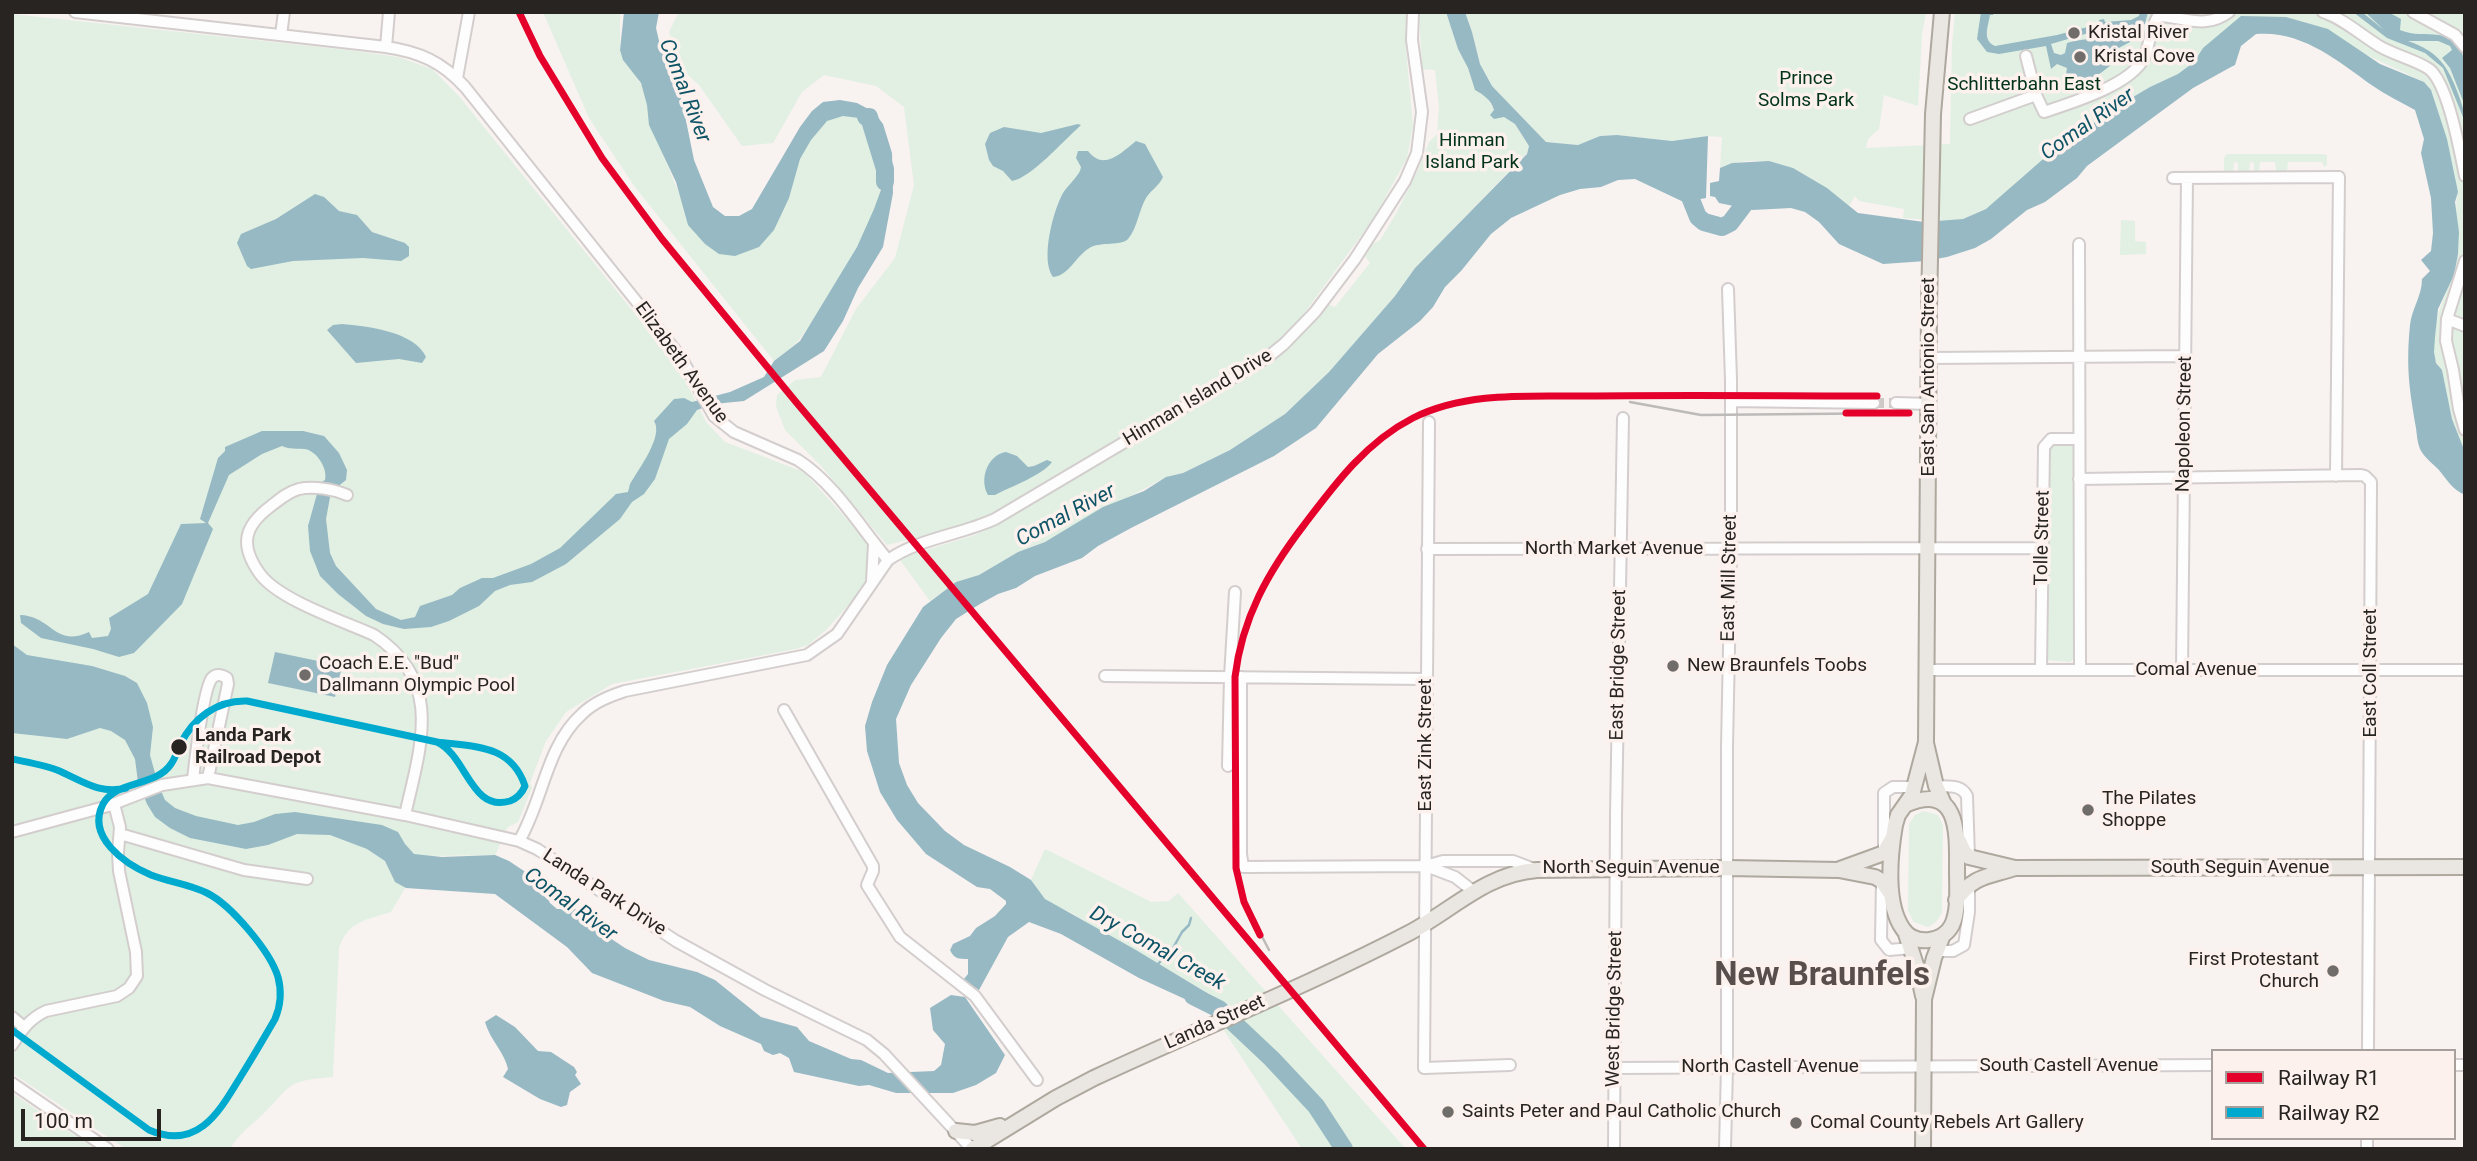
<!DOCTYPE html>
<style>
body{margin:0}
#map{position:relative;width:2477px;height:1161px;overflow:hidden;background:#f8f2f0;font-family:Roboto,sans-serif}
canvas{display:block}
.frame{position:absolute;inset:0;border:14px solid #272422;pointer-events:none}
.legend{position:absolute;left:2211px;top:1049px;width:245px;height:91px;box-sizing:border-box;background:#fcf1ed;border:2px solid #a79f9c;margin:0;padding:9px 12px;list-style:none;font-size:21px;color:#272422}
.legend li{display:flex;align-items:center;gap:14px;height:35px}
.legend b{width:35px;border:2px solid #a79f9c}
.scale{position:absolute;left:21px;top:1109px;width:140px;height:32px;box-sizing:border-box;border:4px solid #272422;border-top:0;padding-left:9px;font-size:21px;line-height:24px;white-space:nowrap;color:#272422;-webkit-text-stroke:5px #fcf1ed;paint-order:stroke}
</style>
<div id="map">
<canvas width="2477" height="1161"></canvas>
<div class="frame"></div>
<ul class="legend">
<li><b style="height:9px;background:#e4002b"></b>Railway R1</li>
<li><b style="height:9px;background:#00a9ce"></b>Railway R2</li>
</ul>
<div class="scale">100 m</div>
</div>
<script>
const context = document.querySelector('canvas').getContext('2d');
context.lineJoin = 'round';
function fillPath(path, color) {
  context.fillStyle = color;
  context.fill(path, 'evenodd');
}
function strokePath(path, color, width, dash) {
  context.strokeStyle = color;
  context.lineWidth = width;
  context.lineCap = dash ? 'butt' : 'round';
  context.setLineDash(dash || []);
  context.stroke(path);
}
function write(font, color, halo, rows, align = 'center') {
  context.font = font + ' Roboto,sans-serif';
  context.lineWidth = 7;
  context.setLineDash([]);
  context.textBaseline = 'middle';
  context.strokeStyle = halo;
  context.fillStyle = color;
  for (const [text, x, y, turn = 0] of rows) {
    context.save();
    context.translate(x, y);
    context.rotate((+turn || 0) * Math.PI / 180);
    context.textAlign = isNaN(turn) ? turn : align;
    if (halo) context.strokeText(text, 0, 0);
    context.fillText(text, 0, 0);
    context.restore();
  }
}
const green = new Path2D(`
 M543,12H620V50L642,86L663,154L682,201L695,225L728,253L825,115L856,113C875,130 883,155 882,180C880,218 826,305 802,336C795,346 783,353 774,361L635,187L589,118Z
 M679,12H1406L1405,39L1413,125L1407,158L1374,218L1300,319L1275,345L994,514L965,525L887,545L822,467L785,430L776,406L777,395L795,380L821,377L856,309L895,258L914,185L904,107L876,86L824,75L802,92L773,143L742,146L699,85L680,68L669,32Z
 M1419,12H1446L1458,49L1468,68L1475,90L1486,96L1494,110L1515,124L1529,146L1527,153L1415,268L1395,296L1329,372L1285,414L1230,450L1183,473L1166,477L1045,542L1018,552L979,575L956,582L930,601L900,560L903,557L975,535L1009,518L1270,362L1297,340L1327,304L1335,307L1370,263L1365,256L1373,244L1380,240L1396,214L1419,168L1429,142L1437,134L1439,106L1435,70L1422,69Z
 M1465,12H1926L1922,35L1918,106L1884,95L1879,129L1868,139L1866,148L1950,144L1952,45L1955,12H2465V452L2452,419L2442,370C2416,341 2455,284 2458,251C2460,231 2453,211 2458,192L2424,82L2286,17L2203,48L2194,62L2178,75L2150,87L2116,107L2022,177L2007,193L1986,209L1963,219L1944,221L1903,218L1904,209L1859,201L1855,196L1849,206C1812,176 1769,147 1720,168L1722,137L1708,136L1672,141L1617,135L1600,136L1578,145L1546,142L1492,86L1480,64L1472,32Z
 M12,14L348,50L398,57L432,69L458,95L679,368L706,422L725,442L804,472L864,538L871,556L868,576L853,600L826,630L808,645L796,649L612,684L566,712L546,741L530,783L532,788L518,822L508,827L495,855L424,856L391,912C366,920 348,921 339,948L333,1077C282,1081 293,1086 260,1117C247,1129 240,1133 230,1149H126L12,1073Z
 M2227,154H2321L2327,155V165L2324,167L2322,162H2288L2287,171H2276L2275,162H2260L2259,172H2254V163L2250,162L2249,172H2238V163L2234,162L2233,172H2224V158Z
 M2121,220L2135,221V241L2146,242V254L2120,255Z
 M2051,446H2072L2076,450L2074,658L2070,662L2046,660L2048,449Z
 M1924,811L1938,815L1943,825L1942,913L1936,922L1928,927L1914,922L1908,911L1909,824L1915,815Z
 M1045,849L1151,902L1169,901L1178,893L1406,1149H1302L1211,1011L1221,1001L1136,950L1123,944L1068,911L1056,907L1045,899L1031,880Z
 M12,1093L95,1149H12Z`);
const water = new Path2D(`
 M624,12H659L656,28L660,45L682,101L694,160L713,207L725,216H739L752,209L800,127L812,111L823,102L840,100L857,103L874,112L883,124L892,153L893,193L883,247L858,288L843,321L824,351L744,401L714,404L697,410L687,424L669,439L655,479L644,494L632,502L620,519L566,564L532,582L510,585L495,591L479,606L449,621L431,627L404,629L383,624L366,616L338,594L320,576L310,551L308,526L320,483L325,480C328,469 317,451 305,449C296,448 290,450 282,446L262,454L229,475L208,523L213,529L182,604L134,653L119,657L93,649L41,638L21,623L20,615C52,616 55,648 89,632L92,638L108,636L111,629L109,618L148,594L181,524L206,523L200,519L218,458L225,451V447L262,431H303L324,436L339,453L347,470L346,480L331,492L326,519L330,553L336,566L376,609L401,620L415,617L420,606L452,595L460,588L482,578H493L531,564L560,548L616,494L628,492L630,484C638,470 664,436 654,421L674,399L684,398L692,402L730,392L764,377L774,361L800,341L857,247L874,209L882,187V147L867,123L859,118L843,116L827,121L811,140L800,159L789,198L774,230L759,247L735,256L719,254L705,244L688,225L676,182L649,125L647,105L641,83L623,60L620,50Z
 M1446,12H1465L1472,32L1480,64L1492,86L1546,142L1578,145L1600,136L1617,135L1672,141L1708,136L1706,198L1695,200L1690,205L1635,179L1618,180L1601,187L1580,189L1560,195L1511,218L1491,234L1461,271L1445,287L1433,307L1420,321L1378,354L1316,428L1274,456L1131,528L1098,546L1082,558L1035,576L1016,588L998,594L980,604L956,619L941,638L911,685L896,719L899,763L907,785L918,803L945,831L964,845L1010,867L1031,880L1045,899L1136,950L1222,1002L1211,1011L1139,978L1061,934L1029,922L1008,937L979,990L963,980L968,974V959C959,959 954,959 950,950L953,944L970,936L976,928L995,916L1006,904V901L990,889L977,887L926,854L897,820L880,792L867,751L865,726L872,702L887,665L923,607L956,582L979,575L1018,552L1045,542L1103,507L1144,491L1166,477L1183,473L1230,450L1285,414L1329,372L1395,296L1415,268L1527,154L1529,146L1515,124L1504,117L1494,119L1490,115L1494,110C1491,100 1484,95 1475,90L1468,68L1458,49Z
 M1981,12H1994L1993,15H1990C1988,27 1982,40 1995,46L2057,35L2099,24V20L2104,19L2105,22L2131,20L2139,16L2140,12H2148L2145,24L2137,28L2085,34L2051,44L2054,53L2061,55L2065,53L2067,43L2074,41L2129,33L2130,42L2115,50L2114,62C2100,75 2084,87 2066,75L2067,68L2057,64L2051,69L2046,46L1999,54L1987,52L1977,39Z
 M2353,12H2362L2384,30L2365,12H2388L2401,19L2400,30C2414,36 2425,33 2439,35C2473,40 2465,82 2465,106L2450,68L2442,58L2452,50L2450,46L2438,41H2408C2439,52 2448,66 2459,96C2462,105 2465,112 2465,122L2443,68L2425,53L2387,38Z
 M2241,16L2286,17L2328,29L2380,64L2424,82L2431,90L2447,139L2458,192L2455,202L2459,232L2458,254L2454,275L2438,309L2435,337L2434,352L2436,363L2442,370L2452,419L2465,452V495C2451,489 2447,479 2438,469C2432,463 2424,457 2420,449C2417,442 2417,435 2416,428C2409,388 2406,366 2410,325C2412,308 2422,296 2422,279L2430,271L2421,260L2431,251L2433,233L2431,198L2421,153L2424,139L2415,110C2401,102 2386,95 2373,86C2338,61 2302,30 2256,34L2241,46L2235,65L2231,67L2193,88L2087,166L2077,178L2045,202L2027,210L1991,239L1975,248L1947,257L1926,261L1883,264L1839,244L1819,222L1805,212L1791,208L1753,210L1719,203L1715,197L1710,196V183L1719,181L1720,168L1732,163L1769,161L1793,168L1827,188L1858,213L1924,222L1963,219L1986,209L2042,160L2116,107L2150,87L2178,74L2194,62L2203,48Z
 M1078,124L1081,125L1079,127C1063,141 1031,178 1012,181L1003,171L993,166L989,160L985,144L990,133L1004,127L1041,133Z
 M1136,141L1145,144L1163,177C1159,186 1151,190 1146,198C1139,210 1137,229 1128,239C1121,246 1101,242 1091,247C1076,255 1069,276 1053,277C1040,260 1053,211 1063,193C1068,185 1075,180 1080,171L1081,167L1076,158L1078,151H1088C1104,172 1122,152 1136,141Z
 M315,194L324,197L339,211L357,215L372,232L405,243L409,247V256L401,261L363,258L293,261L251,269L247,266L237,243L241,234L276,219Z
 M342,324C368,326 415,332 426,357L422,363L399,359L356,363L327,330L333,325Z
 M1006,452L1017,456L1028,467L1034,466L1047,460L1052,462C1043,475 1010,487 995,495H988C979,480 987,455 1006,452Z
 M12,644L27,655L92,666L125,676L137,683L147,703L153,727L150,755L158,784L165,800L175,808L196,816L238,825L254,822L275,814L295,812L382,825L398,832L405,844L414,854L442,857L495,855L509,861L539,881L550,903L557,909H577L607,936L625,948L649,960L697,972L715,980L761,1017L797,1027L809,1041L851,1059L861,1060L888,1073L934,1071L941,1065L945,1044L933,1030L930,1008L951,995L965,997L1005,1055L996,1073L976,1085L953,1093H896L869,1085L859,1086L794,1072L789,1058L780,1053L773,1055L764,1051L761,1044L720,1026L690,1007L664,1001L592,973L567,947L495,894L406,888L395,882L385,861L367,849L330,835L297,834L268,845L246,849L190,838L170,828L155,817L147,804L138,782L135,759L125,740L111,731L100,728L67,739L12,733Z
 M275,652L342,666L335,697L268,683Z
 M496,1015L515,1027L538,1051L551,1052L574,1067L577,1072L575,1075L581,1084L570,1092L567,1105L561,1107L540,1099L503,1077L508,1069C505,1053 490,1040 485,1022Z`);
const stream = new Path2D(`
 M1157,965L1173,948L1182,932L1189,925L1191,918`);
const river = new Path2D(`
 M866,117H869L885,169V182
 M1684,182L1698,217L1704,222L1722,227L1730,223L1755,190
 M1193,996L1219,1009L1272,1059L1316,1106L1344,1149`);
const minorTunnel = new Path2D(`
 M1874,403H1896`);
const minor = new Path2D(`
 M75,12L386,47C420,52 442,62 465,87L680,356L714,416L734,432L798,460C835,484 860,527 888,560L837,634L807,655L625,691C610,696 594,702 582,714C546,746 543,801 519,841
 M2159,12L2158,16C2185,17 2205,30 2229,12
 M2323,12C2344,19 2361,35 2379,46C2394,55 2416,60 2429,69C2448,83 2460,152 2465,176
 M2413,12L2455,35L2465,47
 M281,35L284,12
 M386,47L389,12
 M2026,56L2036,95L2044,112C2071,103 2131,85 2144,58C2150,44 2150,29 2158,16
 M457,78L469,12
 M1970,119L2036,95
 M2173,178L2339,177L2336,476
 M2079,244L2080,669
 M2465,261L2447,319L2446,341L2453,370L2459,409L2465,430
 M2447,319L2465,326
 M1930,358L2185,356
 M1731,401L1874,403
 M1896,403L1929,404
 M1429,422L1424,1068L1510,1065
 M2079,479L2361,475L2365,476L2371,482L2368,1051
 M347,495C333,489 314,486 299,489C288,492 280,499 271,506C244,526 239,545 260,574C279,600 343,621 374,635C444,681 421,745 405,815
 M1427,549L2042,548
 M888,560C920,538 960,535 995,519L1268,357L1284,344L1315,312L1355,259L1405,181L1417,153L1422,112L1412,40L1413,12
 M872,581L874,544
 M2041,669L2044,447L2051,439H2079
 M1927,670H2465
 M2182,670L2187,178
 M1105,676L1426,679
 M1241,677V854L1243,867L1426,866L1443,861H1513L1534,869
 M784,710L873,866V871L867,885L900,937L975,996L1037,1080
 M1228,766L1230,677L1235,592
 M193,779C195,762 203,689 212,678C217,673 222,675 227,678L228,684L208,778
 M1936,786C1949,787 1961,784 1967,796L1969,857
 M12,832L108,806L162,785L208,778L405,815L519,841L537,849L676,941L765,990L867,1040L884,1054L972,1149
 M120,834L244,870L307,879
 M1884,852V793L1893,787H1915
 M1426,866L1455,877L1473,891
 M1882,881L1881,940L1889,950L1912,948
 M1937,951H1953L1964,945L1969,912V884
 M12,1017L24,1027
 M12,1045C22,1030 29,1019 46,1011L117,996L129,988L137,976L136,952L119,871L118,853L120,827L114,804
 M2454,1065H2465
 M1615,1068L2213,1065
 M12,1083L108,1149
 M1614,1149L1616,815L1623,418
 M1725,1149L1727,1067V747L1731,548V380L1728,289
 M2367,1149V1138`);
const major = new Path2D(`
 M1926,743L1936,786L1944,804
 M1905,805C1961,781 1957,836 1957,872C1957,889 1959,910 1952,925C1943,943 1914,946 1903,929C1885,904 1890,854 1895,825L1898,815L1912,795L1926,742L1929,307L1933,114L1942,12
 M1959,841L1964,852L1969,857L2015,868L2465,867
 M1840,869L1884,853L1892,839
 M1956,900C1974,875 1988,877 2015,868
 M1906,934L1917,968L1923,996
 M956,1131L975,1133L1000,1126
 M973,1149L1056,1098L1094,1078C1199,1029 1307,986 1409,933C1453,910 1485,874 1537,870L1728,868L1839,870L1875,877L1882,881L1891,894
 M1923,1149L1924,999L1934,958L1943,935`);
const rail = new Path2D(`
 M1630,402L1701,415L1909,413
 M12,759L56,770L92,787L120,789
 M1269,950L1244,902L1236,868L1235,677C1242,618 1268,572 1304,525C1335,484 1366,442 1413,418C1469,390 1535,397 1596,396C1689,395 1783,396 1877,396
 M12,1030L149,1130C198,1151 219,1112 241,1076C253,1057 264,1038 275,1019C281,1005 282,992 278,977C270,951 231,905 207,893C189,884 169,882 151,875C125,864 86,837 103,804C116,780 156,787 171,764C175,759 177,751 180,745C193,718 217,700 247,701L437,742C467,756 471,813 510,801C518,798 522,793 525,786C511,744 474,747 437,742`);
const rail1 = new Path2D(`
 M519,12L540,56L602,158L662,239L796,402L1424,1149
 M1846,413H1909
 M1260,935L1244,902L1236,868L1235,677C1242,618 1268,572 1304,525C1335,484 1366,442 1413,418C1469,390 1535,397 1596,396C1689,395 1783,396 1877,396`);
const rail2 = new Path2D(`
 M12,759C27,762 43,765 57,770C81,780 99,795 126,788
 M12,1030L149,1130C198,1151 219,1112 241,1076C253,1057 264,1038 275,1019C281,1005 282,992 278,977C270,951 231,905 207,893C189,884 169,882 151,875C125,864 86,837 103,804C116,780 156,787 171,764C175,759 177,751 180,745C193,718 217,700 247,701L437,742C467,756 471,813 510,801C518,798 522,793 525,786C511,744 474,747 437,742`);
const markers = [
 [2074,33,7,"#706c6a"],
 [2080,57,7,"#706c6a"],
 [1673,666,7,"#706c6a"],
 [305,675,7,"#706c6a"],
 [179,747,9,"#272422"],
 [2088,810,7,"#706c6a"],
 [2333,971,7,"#706c6a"],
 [1448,1112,7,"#706c6a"],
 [1796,1123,7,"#706c6a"]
];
const poiNames = [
 ["Kristal River",2088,33],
 ["Kristal Cove",2094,57],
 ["Coach E.E. \"Bud\"",319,664],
 ["Dallmann Olympic Pool",319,686],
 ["New Braunfels Toobs",1687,666],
 ["The Pilates",2102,799],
 ["Shoppe",2102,821],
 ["First Protestant",2319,960,"right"],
 ["Church",2319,982,"right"],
 ["Saints Peter and Paul Catholic Church",1462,1112],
 ["Comal County Rebels Art Gallery",1810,1123]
];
const parkNames = [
 ["Prince",1806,79],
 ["Solms Park",1806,101],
 ["Schlitterbahn East",2024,85],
 ["Hinman",1472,141],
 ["Island Park",1472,163]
];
const streetNames = [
 ["Elizabeth Avenue",681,363,54],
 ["East San Antonio Street",1929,377,-90],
 ["Hinman Island Drive",1198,398,-31],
 ["Napoleon Street",2185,424,-89],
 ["Tolle Street",2043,538,-89],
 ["North Market Avenue",1614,549],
 ["East Mill Street",1730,578,-89],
 ["East Bridge Street",1619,665,-89],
 ["Comal Avenue",2196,670],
 ["East Coll Street",2371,673,-90],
 ["East Zink Street",1426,745,-90],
 ["North Seguin Avenue",1631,868],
 ["South Seguin Avenue",2240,868],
 ["Landa Park Drive",604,893,33],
 ["West Bridge Street",1615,1009,-89],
 ["Landa Street",1215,1023,-24],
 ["South Castell Avenue",2069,1066],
 ["North Castell Avenue",1770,1067]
];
const stopNames = [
 ["Landa Park",195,736],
 ["Railroad Depot",195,758]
];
const waterNames = [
 ["Comal River",684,91,69],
 ["Comal River",2088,125,-35],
 ["Comal River",1066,516,-28],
 ["Comal River",570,905,36],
 ["Dry Comal Creek",1157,949,29]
];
const townNames = [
 ["New Braunfels",1822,977]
];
fillPath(green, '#e1f0e3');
fillPath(water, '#97b9c3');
strokePath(stream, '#97b9c3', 2.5);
strokePath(river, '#97b9c3', 18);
strokePath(minorTunnel, '#cec9c7', 10, [10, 5]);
strokePath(minor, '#d3cecd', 14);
strokePath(major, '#aea89e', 18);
strokePath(minor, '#fefdfd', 10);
strokePath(major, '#eae7e2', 14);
strokePath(rail, '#bcbbba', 2.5);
strokePath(rail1, '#e4002b', 7);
strokePath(rail2, '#00a9ce', 7);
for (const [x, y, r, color] of markers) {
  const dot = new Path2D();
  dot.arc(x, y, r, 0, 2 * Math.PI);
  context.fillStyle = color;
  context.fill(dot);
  strokePath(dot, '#fcf1ed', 2.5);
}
write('19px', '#272422', '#fcf1ed', poiNames, 'left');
write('19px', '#003318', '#fcf1ed', parkNames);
write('19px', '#272422', '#fcf1ed', streetNames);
write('bold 19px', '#272422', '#fcf1ed', stopNames, 'left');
write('italic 21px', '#0e5466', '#fcf1ed', waterNames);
write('bold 33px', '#584f4c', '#fcf1ed', townNames);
</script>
